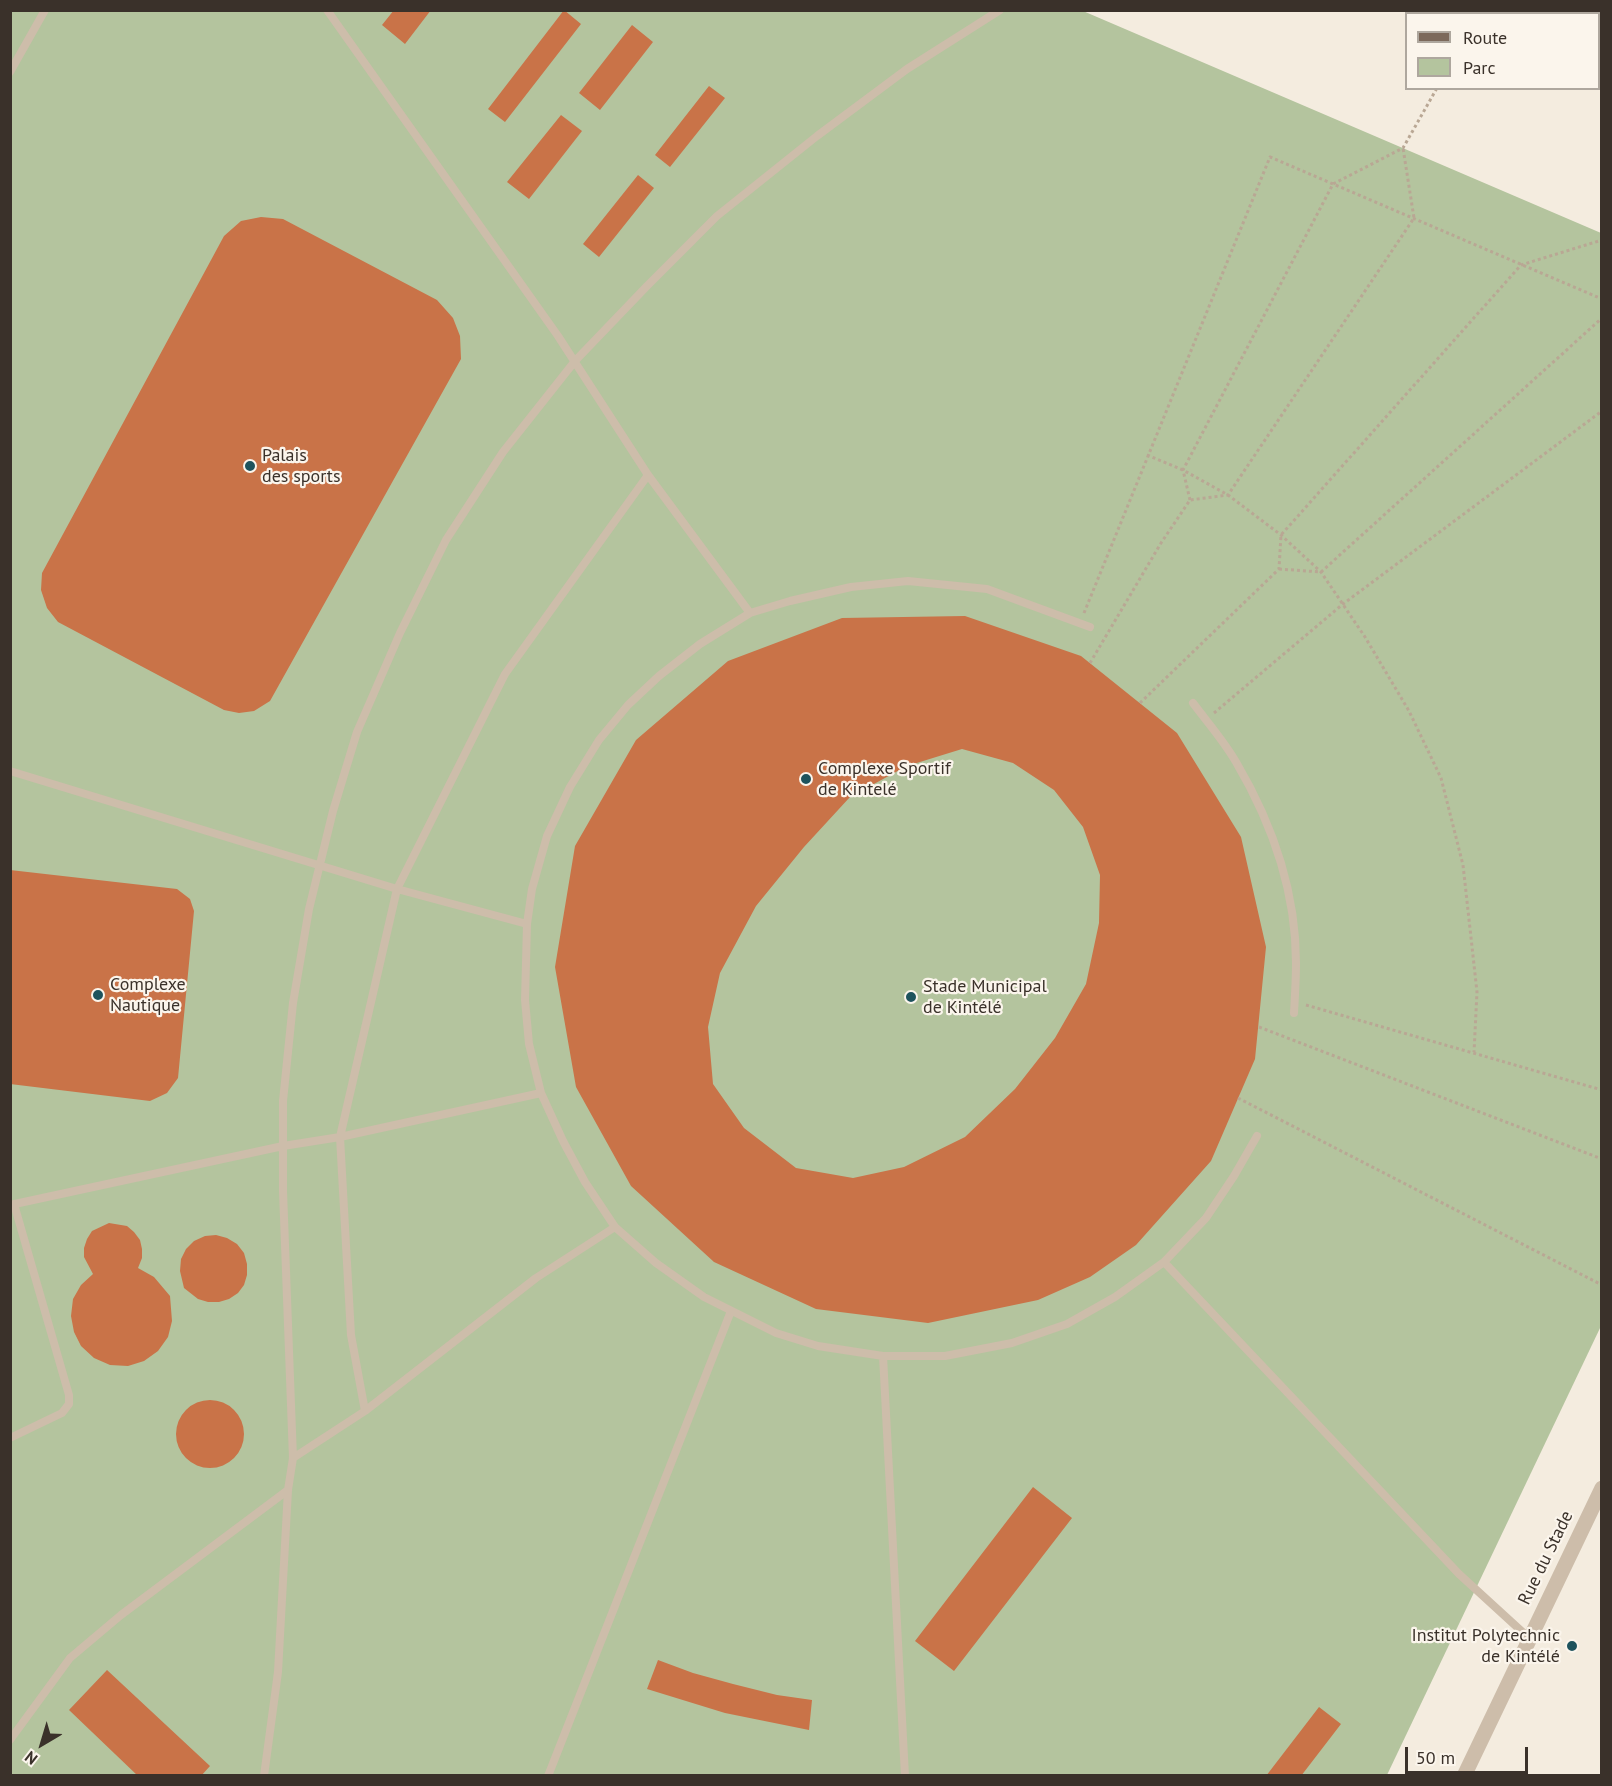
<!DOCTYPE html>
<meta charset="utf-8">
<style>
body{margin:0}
#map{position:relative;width:1612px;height:1786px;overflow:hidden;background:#f4ecdf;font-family:"PT Sans",sans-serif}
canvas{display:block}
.frame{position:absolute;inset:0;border:12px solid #3a312a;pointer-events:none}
.legend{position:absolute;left:1405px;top:12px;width:195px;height:78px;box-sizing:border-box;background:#fbf5ec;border:2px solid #aea79e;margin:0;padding:8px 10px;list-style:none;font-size:18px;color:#3a312a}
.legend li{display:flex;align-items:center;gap:12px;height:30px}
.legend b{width:30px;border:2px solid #aea79e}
.north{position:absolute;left:12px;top:1714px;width:60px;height:60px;-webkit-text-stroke:4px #fbf5ec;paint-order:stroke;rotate:218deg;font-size:16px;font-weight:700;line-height:24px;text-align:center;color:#3a312a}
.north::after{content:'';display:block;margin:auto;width:21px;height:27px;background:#3a312a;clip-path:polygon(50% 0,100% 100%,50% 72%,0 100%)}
.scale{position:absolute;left:1405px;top:1747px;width:123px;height:27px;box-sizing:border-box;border:3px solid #3a312a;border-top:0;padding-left:8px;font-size:18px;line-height:21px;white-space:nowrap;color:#3a312a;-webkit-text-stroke:4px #fbf5ec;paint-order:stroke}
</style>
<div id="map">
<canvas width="1612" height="1786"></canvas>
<div class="frame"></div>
<ul class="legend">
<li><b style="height:8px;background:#7c695b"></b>Route</li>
<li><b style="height:16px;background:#b4c49e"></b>Parc</li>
</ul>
<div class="north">N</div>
<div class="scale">50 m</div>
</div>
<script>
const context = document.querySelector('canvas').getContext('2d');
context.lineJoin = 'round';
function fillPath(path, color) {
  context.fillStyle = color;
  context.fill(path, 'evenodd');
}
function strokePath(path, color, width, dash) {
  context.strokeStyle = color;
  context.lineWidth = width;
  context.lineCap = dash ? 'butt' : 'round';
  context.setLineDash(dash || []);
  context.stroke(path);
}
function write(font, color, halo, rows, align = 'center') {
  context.font = font + ' "PT Sans",sans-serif';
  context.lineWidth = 4.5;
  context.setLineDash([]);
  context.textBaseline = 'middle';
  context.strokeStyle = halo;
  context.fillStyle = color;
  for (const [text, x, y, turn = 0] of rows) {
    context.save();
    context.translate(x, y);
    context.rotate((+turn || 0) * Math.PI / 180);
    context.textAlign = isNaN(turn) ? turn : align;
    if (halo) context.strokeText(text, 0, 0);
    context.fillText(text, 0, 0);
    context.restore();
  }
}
const green = new Path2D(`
 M11,11H1083L1601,233V1326L1387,1775L11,1776Z`);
const building = new Path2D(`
 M394,10H431L405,44L382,25Z
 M564,10L581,24L505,122L488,109Z
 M632,25L653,42L600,110L579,93Z
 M709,86L725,98L670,167L655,155Z
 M561,115L582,131L529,199L507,182Z
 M638,175L654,188L599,257L583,244Z
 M261,217L283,219L437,300L453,318L460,336L461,359L270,701L254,711L239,713L224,710L58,622L47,608L41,590L42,573L224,236L241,221Z
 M965,616L1081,656L1177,733L1241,837L1266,947L1255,1059L1211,1161L1136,1245L1090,1277L1038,1300L928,1323L816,1309L714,1262L631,1186L576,1087L555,967L575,846L636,740L728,661L842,618ZM962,749L1013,763L1054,790L1083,827L1100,875L1099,923L1086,984L1055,1038L1015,1089L965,1137L904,1167L853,1178L796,1168L744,1128L713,1084L708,1027L720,973L756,906L804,847L850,797L907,766Z
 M10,870L177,889L190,899L194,911L178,1078L167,1093L150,1101L10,1084Z
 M109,1223L127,1226L134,1232L140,1240L142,1249V1258L138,1268L154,1277L170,1296L172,1321L168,1337L158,1351L144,1361L128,1366L110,1365L94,1358L81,1346L74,1332L71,1316L73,1299L81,1285L93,1274L84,1257V1248L87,1239L92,1231Z
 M216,1235L227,1238L237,1244L244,1253L247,1264V1275L244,1285L238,1293L229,1299L219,1302H208L198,1299L184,1288L180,1271L181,1259L186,1249L194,1241L205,1236Z
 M176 1434a34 34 0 1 1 68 0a34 34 0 1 1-68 0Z
 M1033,1487L1072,1518L954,1671L915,1641Z
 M658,1660L693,1673L733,1684L777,1695L812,1700L809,1730L725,1713L647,1689Z
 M107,1670L210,1766L201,1776H138L69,1710Z
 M1319,1707L1341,1724L1301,1776H1266Z`);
const path = new Path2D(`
 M1480,14L1482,10
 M1147,455L1183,470L1228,495L1281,535L1321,572L1365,637L1409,711L1441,778L1463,865L1477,992L1474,1052
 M1190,500L1183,470L1333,184L1403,148L1437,88
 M1279,569L1321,572L1602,318
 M1084,613L1270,157L1602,299
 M1090,663L1161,543L1190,500L1228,495L1414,218L1403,148
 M1140,703L1279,569L1281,535L1521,265L1602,240
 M1214,713L1343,604L1602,411
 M1306,1005L1602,1090
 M1259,1027L1602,1159
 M1238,1098L1602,1285`);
const lane = new Path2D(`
 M327,10L558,336L648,475L750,613
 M10,72L45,10
 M1090,627L987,589L908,581L851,587L790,601L750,613L700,644L659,676L628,705L599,740L570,787L547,836L532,889L527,924L525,1000L529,1044L541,1093L563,1141L585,1182L615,1227L656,1263L704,1297L776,1333L818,1346L883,1356H945L1012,1343L1067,1324L1115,1297L1164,1262L1206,1218L1234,1176L1257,1136
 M1193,703C1208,723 1224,741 1236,762C1272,823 1296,892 1296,963C1296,979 1295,996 1294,1013
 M10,771L397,889L527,924
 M10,1205L283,1146L340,1137L541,1093
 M1164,1262L1459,1574L1529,1638
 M883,1356L905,1776
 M365,1411L351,1335L340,1137L397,889L505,674L648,475
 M10,1438L62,1413L69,1404V1395L14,1204
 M293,1458L365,1411L536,1278L615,1227
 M10,1740L70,1658L121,1615L288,1490
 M264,1776L278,1672L288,1490L293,1458L283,1191V1101L293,1003L309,909L333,811L357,732L400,633L446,540L503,452L575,361L647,286L717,216L817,136L907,69L1000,10
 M548,1776L731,1311`);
const street = new Path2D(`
 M1503,10L1509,14
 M1598,59L1602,60
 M1464,1776L1602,1488`);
const primary = new Path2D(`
 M1569,10L1575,14
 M1598,25L1602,26`);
const markers = [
 [250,466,6,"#1e535d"],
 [806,779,6,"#1e535d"],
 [98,995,6,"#1e535d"],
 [911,997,6,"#1e535d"],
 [1572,1646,6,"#1e535d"]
];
const poiNames = [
 ["Palais",262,456],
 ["des sports",262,477],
 ["Complexe Sportif",818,769],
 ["de Kintelé",818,790],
 ["Complexe",110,985],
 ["Nautique",110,1006],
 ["Stade Municipal",923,987],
 ["de Kintélé",923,1008],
 ["Institut Polytechnic",1560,1636,"right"],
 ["de Kintélé",1560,1657,"right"]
];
const streetNames = [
 ["Rue du Stade",1546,1558,-64]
];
fillPath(green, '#b4c49e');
fillPath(building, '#c97348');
strokePath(path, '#b9a794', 3, [3, 3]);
strokePath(lane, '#cdbdaa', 8);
strokePath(street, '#cdbdaa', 15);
strokePath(primary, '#7c695b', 15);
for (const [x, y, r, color] of markers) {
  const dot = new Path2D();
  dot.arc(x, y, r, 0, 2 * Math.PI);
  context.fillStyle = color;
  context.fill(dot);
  strokePath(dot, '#fbf5ec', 2);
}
write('18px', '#3a312a', '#fbf5ec', poiNames, 'left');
write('18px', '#3a312a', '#fbf5ec', streetNames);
</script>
